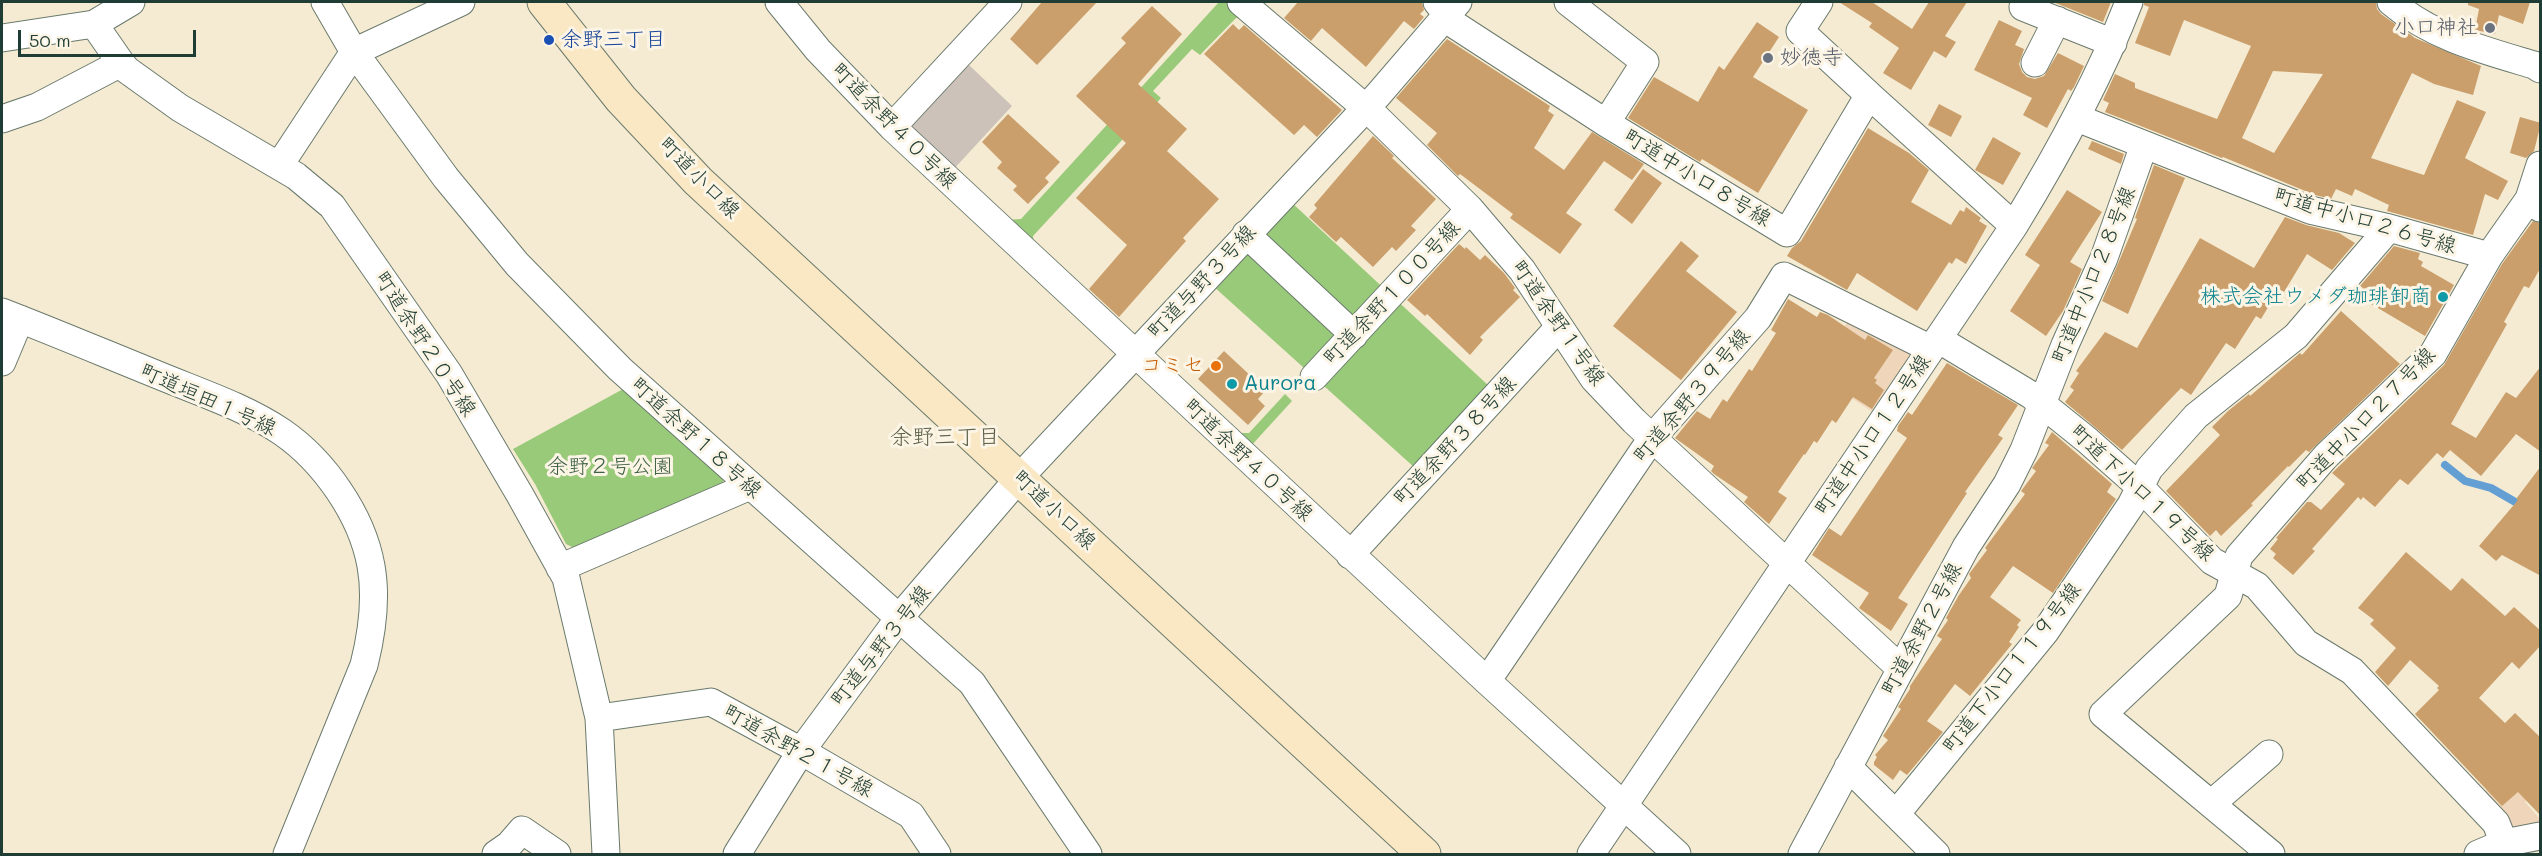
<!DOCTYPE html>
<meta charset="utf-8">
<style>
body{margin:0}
#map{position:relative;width:2542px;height:856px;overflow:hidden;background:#f5ebd3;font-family:Mali,sans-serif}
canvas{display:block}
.frame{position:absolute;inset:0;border:3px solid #1f3d34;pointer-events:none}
.scale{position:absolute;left:18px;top:30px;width:178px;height:27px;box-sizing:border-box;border:3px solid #1f3d34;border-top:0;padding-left:8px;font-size:18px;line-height:21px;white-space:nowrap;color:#1f3d34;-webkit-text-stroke:4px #fcf5e5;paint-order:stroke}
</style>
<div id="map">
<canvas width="2542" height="856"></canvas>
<div class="frame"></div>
<div class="scale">50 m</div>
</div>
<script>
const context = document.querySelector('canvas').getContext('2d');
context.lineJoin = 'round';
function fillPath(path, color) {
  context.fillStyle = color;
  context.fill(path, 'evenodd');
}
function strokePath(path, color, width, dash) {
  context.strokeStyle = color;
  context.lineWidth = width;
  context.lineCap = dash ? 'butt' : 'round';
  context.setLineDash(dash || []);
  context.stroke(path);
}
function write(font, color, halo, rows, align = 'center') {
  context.font = font + ' Mali,"Klee One",sans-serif';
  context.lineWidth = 6;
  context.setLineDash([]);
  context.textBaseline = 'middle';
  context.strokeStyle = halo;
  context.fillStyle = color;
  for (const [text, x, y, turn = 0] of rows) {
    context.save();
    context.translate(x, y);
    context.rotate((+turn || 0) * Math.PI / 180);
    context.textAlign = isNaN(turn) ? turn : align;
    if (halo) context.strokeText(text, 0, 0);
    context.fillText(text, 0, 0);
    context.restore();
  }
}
const built = new Path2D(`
 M1849,320L1909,351L1912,361L1876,414L1813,373Z
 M2508,770L2540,786L2525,802L2540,819V825L2517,829L2506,825L2479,796Z`);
const industrial = new Path2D(`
 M967,63L1012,106L952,171L911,133V123Z`);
const green = new Path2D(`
 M1219,2H1228L1246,17L1236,18L1200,55L1192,49L1153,91L1161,98L1033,236L1034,247L1005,220L1021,219Z
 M1291,202L1490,387L1415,468L1213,286Z
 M625,388L724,477L722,488L578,550L566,544L535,484L513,449Z
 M1285,394L1292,401L1250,447L1236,433H1249Z`);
const stream = new Path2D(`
 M2445,465L2465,481L2491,488L2524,507`);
const building = new Path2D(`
 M1042,2H1097L1037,65L1010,39Z
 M1298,2H1422L1424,10L1420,14L1424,17L1414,29L1404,21L1366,67L1322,28L1311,41L1284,18Z
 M1839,2H1872L1912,29L1929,2H1967L1945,36L1956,42L1946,58L1934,51L1911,90L1883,73L1899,48L1869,27L1872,23Z
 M2053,2H2111L2103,22Z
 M2144,2H2376L2377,9L2381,14L2415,38L2481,66L2473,95L2434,84L2412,73L2371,158L2424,175L2457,100L2486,112L2465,158L2508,181L2498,200L2485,194L2473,235L2387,211L2389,205L2355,189L2352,196L2336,189L2331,199L2315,195L2223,157L2222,158L2105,112L2109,103L2103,100L2115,74L2135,83V88L2217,119L2251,46L2184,20L2170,56L2135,43L2149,7L2144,5ZM2273,71L2323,74L2274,153L2242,138Z
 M2468,2H2530L2523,24L2499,15L2495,34L2475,30L2479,9L2468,5Z
 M1152,6L1182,34L1138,84L1187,129L1167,151L1219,199L1183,238L1186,241L1119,317L1089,289L1127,245L1076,198L1126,143L1076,96L1126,43L1121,38Z
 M1999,20L2022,31L2015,45L2024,49L2019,64L2022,72L2027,77L2035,79L2044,76L2058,53L2084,66L2074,87L2071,91L2068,89L2047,128L2023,115L2032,98L1974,70Z
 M1757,22L1779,37L1753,77L1808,110L1758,193L1702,159L1700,162L1628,118L1654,77L1698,102L1719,66L1724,70Z
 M1233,24L1239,30L1244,25L1342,110L1317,137L1304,125L1294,135L1204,54Z
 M1447,39L1550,106L1548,111L1554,115L1534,148L1564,170L1592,132L1644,164L1632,180L1604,161L1566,213L1582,224L1560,254L1510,218L1513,214L1460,174L1458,176L1427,145L1437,133L1396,98Z
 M1939,104L1962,116L1951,137L1928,125Z
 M1008,114L1060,162L1045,178L1049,182L1028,204L1013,190L1017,186L997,168L1002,162L982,142Z
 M2520,117L2541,123L2534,151L2526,158L2510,153Z
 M1868,128L1909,153L1929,170L1911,202L1951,225L1960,210L1964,212L1966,207L1981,218L1979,221L1987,226L1966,264L1956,258L1952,264L1949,262L1917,311L1857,273L1847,290L1787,256L1792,248L1801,241Z
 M1373,136L1394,156L1392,158L1436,199L1411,226L1416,230L1396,251L1392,247L1373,267L1341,237L1336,242L1309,217L1317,208L1314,205Z
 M1993,137L2021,153L2003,185L1975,170Z
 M2092,141L2124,154L2121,164L2088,149Z
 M2154,165L2185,178L2128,314L2102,301L2137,219L2135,218Z
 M1643,169L1662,183L1632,224L1614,210Z
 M2067,190L2102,212L2070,262L2082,269L2063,311L2046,336L2010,311L2040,265L2025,255Z
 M2285,217L2306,225L2339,233L2355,243L2332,270L2307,254L2284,292L2279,289L2261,319L2256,316L2235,349L2226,343L2191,395L2181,388L2122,450L2065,402L2074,390L2070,387L2079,373L2076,371L2105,332L2137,348L2200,238L2254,268Z
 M2533,221L2541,223V267L2529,288L2524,286L2504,322L2507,324L2451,424L2476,438L2506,392L2516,398L2541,366V452L2516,434L2481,476L2450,450L2443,458L2437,453L2408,485L2400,479L2375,507L2363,497L2361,500L2358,497L2312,549L2315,551L2293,575L2273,558L2276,554L2270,549L2278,539L2276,538L2307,502H2311L2321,510L2345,484L2332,473L2444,365L2502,264Z
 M1681,241L1699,256L1686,271L1737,312L1681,380L1613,326Z
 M1459,244L1465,249L1466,247L1480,260L1485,255L1504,273L1515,288L1513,290L1520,297L1480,337L1483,340L1470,355L1427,314L1425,316L1407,300Z
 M2394,246L2420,253L2418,259L2423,262L2421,266L2454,285L2425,336L2356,295L2363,288L2360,286Z
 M1788,299L1817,317L1820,312L1828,315L1865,340L1868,335L1893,350L1874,378L1877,380L1875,383L1884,390L1872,409L1853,397L1836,423L1832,420L1817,443L1814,441L1805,455L1804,454L1778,492L1787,498L1769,524L1744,502L1748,497L1714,474L1711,471L1714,466L1675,438L1697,411L1710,419L1723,399L1727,402L1749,369L1752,371L1776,333L1771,330Z
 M2341,311L2400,364L2309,452L2306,450L2289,467L2288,466L2251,504L2253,505L2221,536L2216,530L2210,536L2166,491L2220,435L2212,427L2228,411L2249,394L2250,396L2300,353L2302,355Z
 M1224,351L1266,390L1258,399L1265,406L1248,425L1198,379Z
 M1947,363L2018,405L1998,435L2003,438L1965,492L1967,493L1898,598L1908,604L1891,631L1859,608L1869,593L1812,555L1829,528L1841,536L1907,438L1897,431L1898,426L1908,412L1912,415Z
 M2052,432L2112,484L2107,492L2116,499L2053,593L2013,566L1990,597L2021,620L2017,625L2019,627L2009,642L2012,644L1970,696L1955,684L1927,721L1943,732L1907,775L1900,770L1893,780L1874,765V762L1877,757L1875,755L1888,740L1883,736L1901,709L1898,707L1910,689V686L1942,639L1937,636L1948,620L1946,618L1959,595L1971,578L1969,574L1987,550L1985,548L2025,494L2021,491L2036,471L2032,468L2049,445L2045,443Z
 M2541,466V576L2502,555L2496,561L2479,546L2518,500L2516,499Z
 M2406,552L2451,591L2462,578L2505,616L2514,607L2541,631V645L2519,669L2512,662L2479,698L2505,723L2515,713L2541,738V816L2518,792L2502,806L2415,714L2439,690L2437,688L2439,686L2410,660L2388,686L2375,672L2396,648L2370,624L2374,620L2358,608Z`);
const street = new Path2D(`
 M325,2L354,52L446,178L517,264L620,369L972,683L1088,854
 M779,2L818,50L892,127L1487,681L1677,854
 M1241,2L1375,116L1470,209L1522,270L1594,379L1634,421L1901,669
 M1437,2L1455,25L1606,123L1787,233L1869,95L2014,226
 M1568,2L1645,62L1606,123
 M1819,2L1800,31L1869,95
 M2025,2L2023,7L2113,43
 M2391,2C2432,37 2483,50 2534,65L2540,69
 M94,24L131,2
 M2,38L94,24L121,63
 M2035,63L2057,20
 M2077,118L2310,210L2389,228L2489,256L2529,199
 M2,119L37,107L121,63L127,70L180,108L296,176L332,206L449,374L520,495L566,578L599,718L606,854
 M892,127L1008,2
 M2540,165L2529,199L2540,208
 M279,166L354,52L461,2
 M1246,234L1354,335
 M2,312C54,332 106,354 158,375C199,392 245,407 282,432C324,461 362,515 371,566C377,599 372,633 364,665L287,854
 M1938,339L2031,395L2087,440L2140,487L2212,561L2257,586L2306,643L2352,671L2496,823L2504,843
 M2,362L20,319
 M1314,377L1470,209
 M1350,555L1559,327
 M560,568L750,486
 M1487,681L1652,438L1758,318L1784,276L1931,349
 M599,718L711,702L801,751L911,815L937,854
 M1848,767L1936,854
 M2211,804L2269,754
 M1896,814L2045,632L2131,505L2149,469L2196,416L2296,336L2389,228
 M496,854L509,845L522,830L557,854
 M737,854L801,751L899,618L1019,478L1378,95L1458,2
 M1591,854L2014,226C2058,154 2099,80 2129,2
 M1802,854L1966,547L2007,484L2024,450L2065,345L2104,258L2144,145
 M2271,854L2103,714L2228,596L2239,556L2326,456L2433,354L2489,256
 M2478,854L2504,843L2540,836`);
const secondary = new Path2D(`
 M544,2L621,99L698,181L1424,854`);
const markers = [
 [2490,28,6,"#6b7280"],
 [549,40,6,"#1a4fb4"],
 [1768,58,6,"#6b7280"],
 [2443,297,6,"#0f9aa8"],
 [1216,366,6,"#e8710a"],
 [1232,384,6,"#0f9aa8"]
];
const worshipNames = [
 ["小口神社",2478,28],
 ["妙徳寺",1780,58,"left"]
];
const transitNames = [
 ["余野三丁目",561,40]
];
const streetNames = [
 ["町道余野４０号線",894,126,45],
 ["町道小口線",699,178,45],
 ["町道中小口８号線",1697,178,31],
 ["町道中小口２６号線",2365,221,16],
 ["町道中小口２８号線",2094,275,-68],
 ["町道与野３号線",1202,282,-47],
 ["町道余野１００号線",1392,293,-47],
 ["町道余野１号線",1558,323,55],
 ["町道余野２０号線",425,344,57],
 ["町道余野３９号線",1692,396,-50],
 ["町道垣田１号線",208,400,24],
 ["町道中小口２７号線",2366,419,-46],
 ["町道中小口１２号線",1873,435,-56],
 ["町道余野１８号線",696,438,42],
 ["町道余野３８号線",1455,441,-47],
 ["町道余野４０号線",1248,460,43],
 ["町道下小口１９号線",2142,493,43],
 ["町道小口線",1054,510,43],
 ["町道余野２号線",1922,629,-62],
 ["町道与野３号線",881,646,-52],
 ["町道下小口１１９号線",2012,668,-52],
 ["町道余野２１号線",798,751,29]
];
const cultureNames = [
 ["株式会社ウメダ珈琲卸商",2431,297],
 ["Aurora",1244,384,"left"]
];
const foodNames = [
 ["コミセ",1204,366]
];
const parkNames = [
 ["余野２号公園",610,467]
];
const neighbourhoodNames = [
 ["余野三丁目",945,437]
];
fillPath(built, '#efd6bb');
fillPath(industrial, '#cdc2b9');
fillPath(green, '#99ca7a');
strokePath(stream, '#649fd4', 8);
fillPath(building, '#ca9f6b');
strokePath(street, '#6a7a6c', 29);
strokePath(secondary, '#6a7a6c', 35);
strokePath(street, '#fff', 27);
strokePath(secondary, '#fae7c3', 33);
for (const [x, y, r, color] of markers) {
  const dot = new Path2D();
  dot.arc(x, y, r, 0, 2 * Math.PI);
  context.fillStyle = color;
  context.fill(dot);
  strokePath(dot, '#fcf5e5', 2);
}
write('21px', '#5b616d', '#fcf5e5', worshipNames, 'right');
write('21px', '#164399', '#fcf5e5', transitNames, 'left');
write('21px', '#1f3d34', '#fcf5e5', streetNames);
write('21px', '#0d838f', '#fcf5e5', cultureNames, 'right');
write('21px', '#c56008', '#fcf5e5', foodNames, 'right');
write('21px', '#3e6046', '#fcf5e5', parkNames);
write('22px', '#5b5f47', '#fcf5e5', neighbourhoodNames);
</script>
